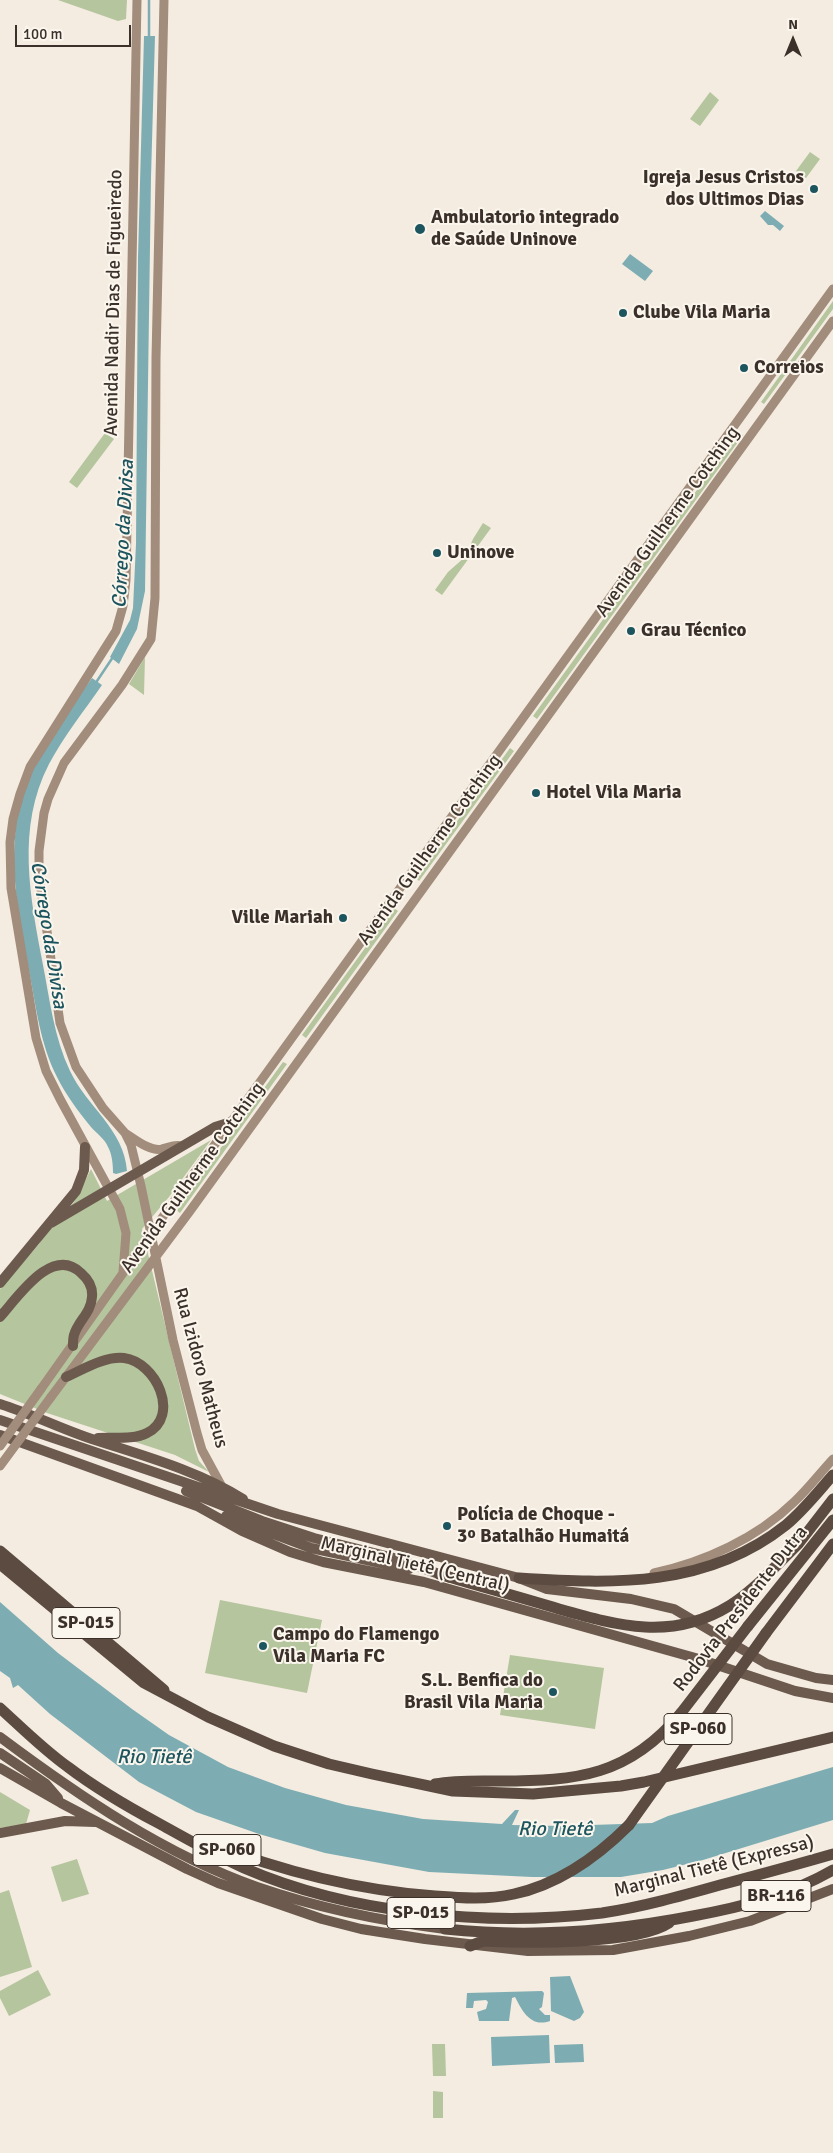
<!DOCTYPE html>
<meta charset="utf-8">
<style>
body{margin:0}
#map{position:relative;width:833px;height:2153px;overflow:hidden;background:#f4ece0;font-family:Signika,sans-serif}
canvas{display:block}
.north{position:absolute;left:768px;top:15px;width:50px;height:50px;-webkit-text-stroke:4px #fbf6ed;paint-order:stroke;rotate:0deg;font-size:14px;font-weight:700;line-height:20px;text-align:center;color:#3b312a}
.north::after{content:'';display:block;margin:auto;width:18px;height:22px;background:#3b312a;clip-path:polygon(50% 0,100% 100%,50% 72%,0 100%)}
.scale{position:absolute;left:15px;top:25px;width:116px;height:22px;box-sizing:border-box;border:2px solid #3b312a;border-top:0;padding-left:6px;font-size:15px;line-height:18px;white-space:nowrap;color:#3b312a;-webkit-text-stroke:4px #fbf6ed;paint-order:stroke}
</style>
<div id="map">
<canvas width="833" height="2153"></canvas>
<div class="north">N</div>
<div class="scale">100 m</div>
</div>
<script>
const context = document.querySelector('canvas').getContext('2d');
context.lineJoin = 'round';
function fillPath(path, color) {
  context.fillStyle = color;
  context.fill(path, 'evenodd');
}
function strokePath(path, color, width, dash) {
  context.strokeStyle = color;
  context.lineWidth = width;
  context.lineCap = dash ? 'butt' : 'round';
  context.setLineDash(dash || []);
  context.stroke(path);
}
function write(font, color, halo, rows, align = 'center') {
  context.font = font + ' Signika,sans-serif';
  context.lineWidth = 4;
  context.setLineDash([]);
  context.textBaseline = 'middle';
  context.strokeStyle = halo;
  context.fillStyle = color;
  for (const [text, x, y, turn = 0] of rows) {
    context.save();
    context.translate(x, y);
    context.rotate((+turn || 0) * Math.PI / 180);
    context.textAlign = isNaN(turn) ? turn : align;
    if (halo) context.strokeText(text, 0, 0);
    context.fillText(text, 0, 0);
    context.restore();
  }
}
const green = new Path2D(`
 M58,0H127L126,19L118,21Z
 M710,92L719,100L700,126L690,119Z
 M810,152L820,159L806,178L796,171Z
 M833,301V309L764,404L761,402Z
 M739,432L743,435L537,719L533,716Z
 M105,433L114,439L77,488L69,482Z
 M483,523L491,528L442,595L435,590L448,572L465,557L473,539Z
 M145,657L144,695L129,684Z
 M510,748L514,751L419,881L416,878Z
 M394,908L398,911L306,1038L302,1035Z
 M283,1062L287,1064L180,1213L176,1210Z
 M211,1140L169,1197L142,1229L195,1449L199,1461L209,1472L175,1455L47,1413L0,1394V1289L39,1244L49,1228L74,1202L91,1169L107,1201Z
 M220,1600L322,1620L307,1693L205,1673Z
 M510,1655L604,1668L595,1729L500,1715Z
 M0,1792L30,1810L26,1824L0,1828Z
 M77,1859L89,1894L62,1902L51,1867Z
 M9,1890L32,1967L0,1977V1893Z
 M38,1970L51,1995L9,2016L0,1998V1991Z
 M432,2044H445L446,2076H433Z
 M433,2091L443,2092V2118H433Z`);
const water = new Path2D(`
 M144,36H155L151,177L145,591L137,629L119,664L110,657L130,620L133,608L136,544L138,257Z
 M765,211L784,226L780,231L773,225H768L760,216Z
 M630,254L653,271L645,281L622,264Z
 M92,678L102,685C84,711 64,736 49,764C16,828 30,897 43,965C50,1001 54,1037 70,1071C87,1107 124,1129 127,1171L116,1174L113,1173C113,1164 112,1154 108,1147C105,1139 96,1133 91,1127C78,1111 66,1095 57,1077C40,1044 36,1006 29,971C15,902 3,833 32,766C46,735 72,706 92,678Z
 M0,1602L58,1653L132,1709L169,1735L228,1767L285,1788L346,1805L423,1819L502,1824L515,1810H519L512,1825L561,1826L652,1823L668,1816L833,1767V1820L703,1860L663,1870L621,1877H532L429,1872L325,1853L259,1834L196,1812L139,1782L50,1714L18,1685L13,1688L10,1678L0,1671Z
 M570,1976L584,2012L580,2018L574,2021L551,2011L550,1977Z
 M542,1991L544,1993L542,2007L539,2009L545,2015H550V2021C530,2028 522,2010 515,1997L512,1998L509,2021H479L477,2012L486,2009L488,2002L486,2000L474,2001L473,2008H466L467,1993Z
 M549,2035L550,2063L492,2066L491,2037Z
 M583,2044L584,2062L555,2063L554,2045Z`);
const stream = new Path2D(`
 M149,0V38
 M95,684L113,657`);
const secondary = new Path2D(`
 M164,0L156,358L155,598L151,639L122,685L64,763L48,799L44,813L39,851V875L60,1023L76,1067L103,1108L125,1133L131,1145L141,1186L173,1340L197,1433L202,1450L221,1485
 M125,1133C135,1139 150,1152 162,1149C171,1147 173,1144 182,1146
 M123,1272L126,1233L120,1209L60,1099L46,1071L36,1038L11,888L10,842L13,819L20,794L30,767L116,631L123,606L126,580L137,0
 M41,1389L174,1201L833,289
 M51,1397L190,1211L833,321
 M654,1573C705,1562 757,1538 794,1502C808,1489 820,1473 833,1459`);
const trunk = new Path2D(`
 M51,1223L215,1127L231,1122
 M0,1283L76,1191L84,1170L85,1147
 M0,1317C18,1297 52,1245 81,1273C88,1279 93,1287 92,1297C91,1313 78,1321 74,1335C73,1338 73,1343 73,1346
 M66,1377C84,1369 105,1356 124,1358C156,1362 181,1416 147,1433C134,1440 112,1437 98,1438
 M0,1404C29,1413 57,1427 86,1437C140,1455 195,1469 243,1499
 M0,1420L278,1514L519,1578L547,1589L631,1599L674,1609L767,1664L816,1678L833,1680
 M0,1435L197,1506L242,1531L290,1552L323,1562L424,1582L699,1659L795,1691L833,1698
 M186,1491L262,1521L314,1538L394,1558L439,1574
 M226,1516L311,1548L409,1569
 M0,1737C79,1796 164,1854 257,1887C318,1908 381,1921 445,1929
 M0,1753L46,1784L58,1798
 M0,1768L61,1803L187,1869L218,1883L322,1919L361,1929L425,1939L528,1951L613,1950L689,1936L750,1921L833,1889
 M0,1833L65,1821L95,1822`);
const motorway = new Path2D(`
 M0,1551L164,1690
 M0,1564L144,1683L208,1717L274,1746L329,1764L372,1774L453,1791L533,1794L621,1786L644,1782L833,1737
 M439,1574L449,1577
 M519,1578C613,1584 707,1588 786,1525C803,1511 818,1492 833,1475
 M762,1580L799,1543L833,1499
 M748,1626L833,1520
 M766,1633L833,1544
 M0,1708C22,1728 44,1750 68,1767C97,1789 128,1807 160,1824C187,1839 215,1855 244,1868C350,1914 487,1927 602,1913C642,1907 681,1896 720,1885C758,1875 795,1865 833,1854
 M435,1784C456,1780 478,1781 500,1781C577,1781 629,1776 681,1713
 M207,1842C280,1871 357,1890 435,1896C461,1898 488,1900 514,1894C560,1884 597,1857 629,1825
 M445,1929C529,1938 611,1932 693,1916C742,1907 790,1895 833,1870
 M470,1946L483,1941C525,1943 636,1945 669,1923`);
const secondaryBridge = new Path2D(`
 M0,1446L41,1389
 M0,1466L51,1397`);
const motorwayBridge = new Path2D(`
 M449,1577C486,1588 523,1598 559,1609C619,1626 672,1641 729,1606C741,1599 752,1589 762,1580
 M681,1713L748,1626
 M629,1825L766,1633`);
const markers = [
 [814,189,5,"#1d555f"],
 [420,229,6,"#1d555f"],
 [623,313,5,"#1d555f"],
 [744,368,5,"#1d555f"],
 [437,553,5,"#1d555f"],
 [631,631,5,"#1d555f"],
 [536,793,5,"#1d555f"],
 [343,918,5,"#1d555f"],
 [447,1526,5,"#1d555f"],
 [263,1646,5,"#1d555f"],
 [553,1692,5,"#1d555f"]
];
const shields = [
 [86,1623,68],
 [698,1729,68],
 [227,1850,68],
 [776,1896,70],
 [421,1913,68]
];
const shieldNames = [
 ["SP-015",86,1623],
 ["SP-060",698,1729],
 ["SP-060",227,1850],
 ["BR-116",776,1896],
 ["SP-015",421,1913]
];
const poiNames = [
 ["Igreja Jesus Cristos",804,178,"right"],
 ["dos Ultimos Dias",804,200,"right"],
 ["Ambulatorio integrado",431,218],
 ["de Saúde Uninove",431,240],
 ["Clube Vila Maria",633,313],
 ["Correios",754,368],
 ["Uninove",447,553],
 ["Grau Técnico",641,631],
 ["Hotel Vila Maria",546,793],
 ["Ville Mariah",333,918,"right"],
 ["Polícia de Choque -",457,1515],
 ["3º Batalhão Humaitá",457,1537],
 ["Campo do Flamengo",273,1635],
 ["Vila Maria FC",273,1657],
 ["S.L. Benfica do",543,1681,"right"],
 ["Brasil Vila Maria",543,1703,"right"]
];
const streetNames = [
 ["Avenida Nadir Dias de Figueiredo",114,303,-89],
 ["Avenida Guilherme Cotching",668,522,-54],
 ["Avenida Guilherme Cotching",430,850,-54],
 ["Avenida Guilherme Cotching",193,1178,-54],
 ["Rua Izidoro Matheus",200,1368,75],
 ["Marginal Tietê (Central)",415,1565,13],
 ["Rodovia Presidente Dutra",741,1609,-52],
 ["Marginal Tietê (Expressa)",714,1867,-14]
];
const waterNames = [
 ["Córrego da Divisa",124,534,-87],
 ["Córrego da Divisa",48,935,81],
 ["Rio Tietê",154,1758],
 ["Rio Tietê",555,1830]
];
fillPath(green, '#b5c59e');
fillPath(water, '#7dadb3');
strokePath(stream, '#7dadb3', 2.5);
strokePath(secondary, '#a28c7b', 9);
strokePath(trunk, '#6c5a4e', 10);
strokePath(motorway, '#5c4b41', 11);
strokePath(secondaryBridge, '#a28c7b', 9);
strokePath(motorwayBridge, '#5c4b41', 11);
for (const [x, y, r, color] of markers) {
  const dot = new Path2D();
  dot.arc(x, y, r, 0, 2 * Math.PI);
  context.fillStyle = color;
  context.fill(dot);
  strokePath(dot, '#fbf6ed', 2);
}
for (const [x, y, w] of shields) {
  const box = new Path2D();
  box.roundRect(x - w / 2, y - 15.5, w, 31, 4);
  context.fillStyle = '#fbf6ed';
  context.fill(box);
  strokePath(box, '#3b312a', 1);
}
write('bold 18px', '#3b312a', null, shieldNames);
write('bold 19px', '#3b312a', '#fbf6ed', poiNames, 'left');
write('19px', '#3b312a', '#fbf6ed', streetNames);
write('italic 20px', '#1d555f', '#fbf6ed', waterNames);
</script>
